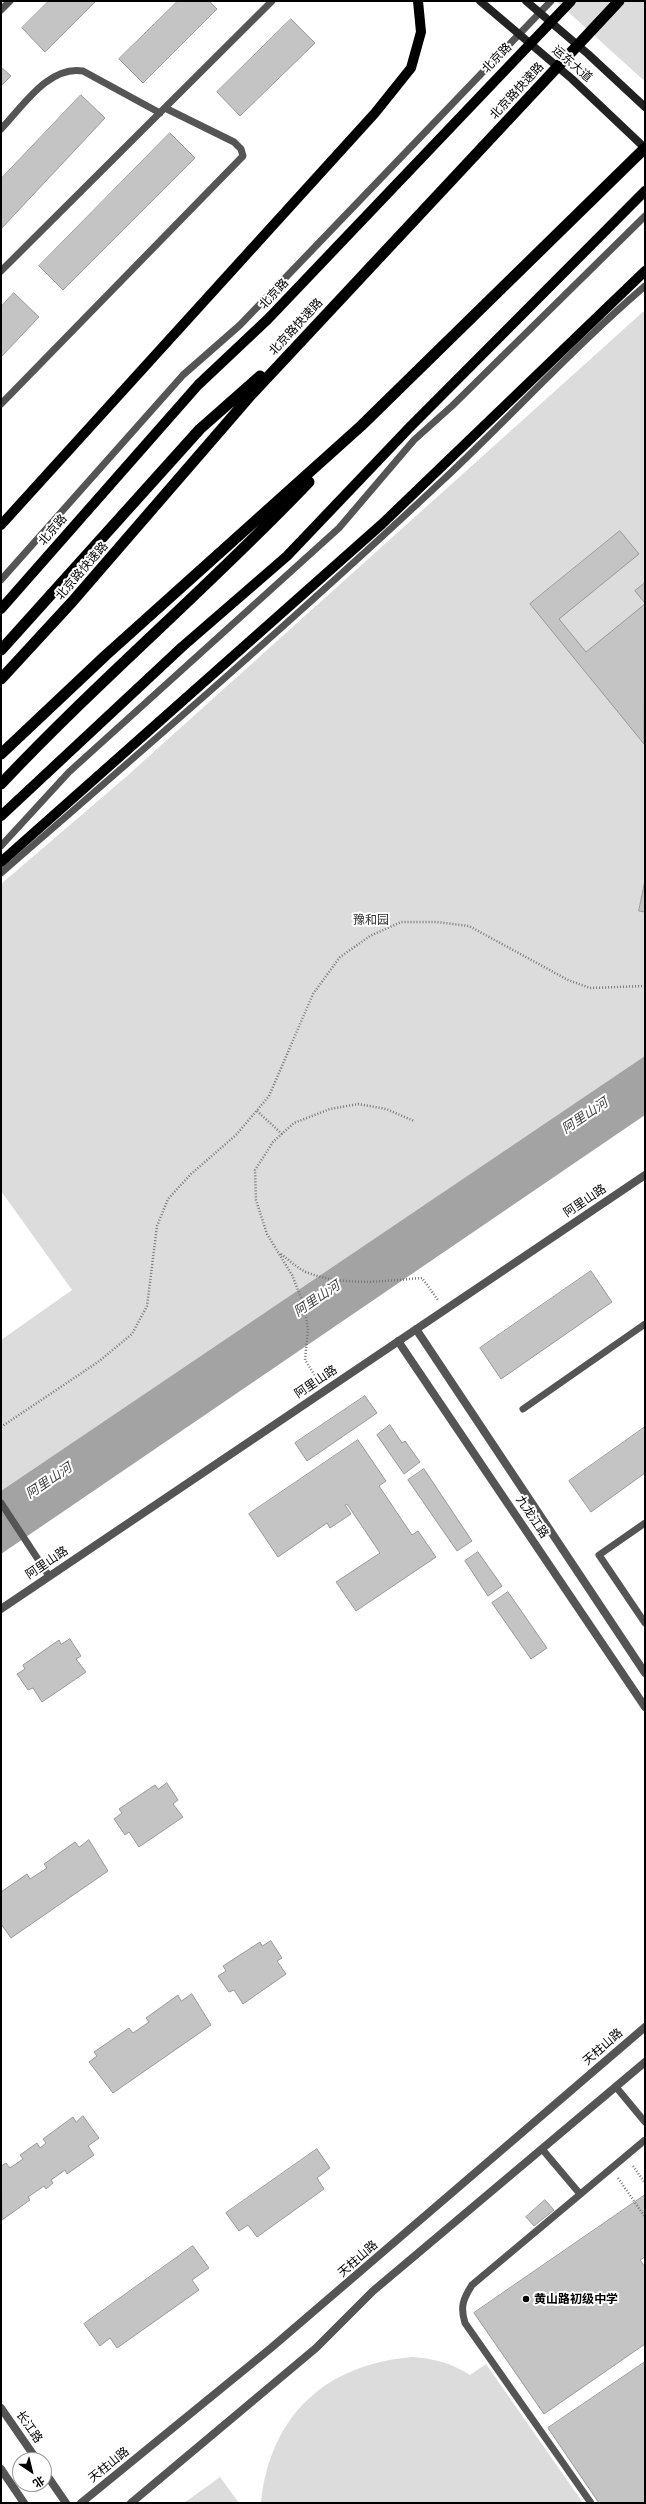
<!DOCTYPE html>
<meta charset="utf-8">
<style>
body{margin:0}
#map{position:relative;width:646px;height:2504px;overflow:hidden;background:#fff;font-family:"Work Sans","Noto Sans SC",sans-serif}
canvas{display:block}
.frame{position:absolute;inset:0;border:2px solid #000;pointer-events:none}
.north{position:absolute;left:12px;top:2452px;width:40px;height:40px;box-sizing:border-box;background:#fff;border:1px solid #999;border-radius:50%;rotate:145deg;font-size:11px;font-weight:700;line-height:16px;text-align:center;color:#000}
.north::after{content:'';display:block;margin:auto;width:14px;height:18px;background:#000;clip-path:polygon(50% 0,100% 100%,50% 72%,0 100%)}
</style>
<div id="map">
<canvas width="646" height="2504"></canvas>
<div class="frame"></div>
<div class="north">北</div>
</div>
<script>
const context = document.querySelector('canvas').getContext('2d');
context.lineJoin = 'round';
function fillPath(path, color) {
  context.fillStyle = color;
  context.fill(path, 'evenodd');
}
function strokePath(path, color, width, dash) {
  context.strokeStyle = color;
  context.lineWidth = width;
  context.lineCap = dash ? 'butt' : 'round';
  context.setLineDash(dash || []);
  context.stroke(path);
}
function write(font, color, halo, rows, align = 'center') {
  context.font = font + ' "Work Sans","Noto Sans SC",sans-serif';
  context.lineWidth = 4;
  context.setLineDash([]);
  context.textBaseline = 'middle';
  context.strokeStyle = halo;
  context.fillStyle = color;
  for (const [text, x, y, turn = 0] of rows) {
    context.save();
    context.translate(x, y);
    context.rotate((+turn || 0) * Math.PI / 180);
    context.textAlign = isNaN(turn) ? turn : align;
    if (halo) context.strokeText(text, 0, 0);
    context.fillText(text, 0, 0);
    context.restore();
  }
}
const green = new Path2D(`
 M556,1H645V81L640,77Z
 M645,310V1063L1,1495V1340L72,1290L1,1191V884L127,776Z
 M413,2357C436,2359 451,2363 470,2375L486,2364L583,2503H261C270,2415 326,2364 413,2357Z
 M220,2477L239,2503H184Z`);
const water = new Path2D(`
 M645,1056V1115L1,1554V1491Z`);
const building = new Path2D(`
 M49,1H96L45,52L22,28Z
 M178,1H209L217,9L143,83L119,59Z
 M291,19L315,43L240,116L217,92Z
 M1,67L11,76L1,86Z
 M81,95L105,118L1,229V179Z
 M170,133L195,158L63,290L39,266Z
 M14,293L39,317L1,357V307Z
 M620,531L639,554L559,619L586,652L645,604L644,744L530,604Z
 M645,583V603L635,591Z
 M645,881V912L639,911Z
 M591,1271L612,1302L501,1379L480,1348Z
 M365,1396L377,1413L307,1461L295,1443Z
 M390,1425L402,1443L405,1441L420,1462L404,1474L377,1435Z
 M645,1427V1473L591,1512L569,1481Z
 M358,1440L386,1481L379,1486L412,1535L418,1531L436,1557L356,1611L336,1582L380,1553L347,1504L345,1505L351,1514L330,1528L327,1523L278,1557L249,1514Z
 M424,1469L472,1541L457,1551L408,1480Z
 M478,1552L502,1586L488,1596L465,1561Z
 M508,1592L547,1648L531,1659L492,1603Z
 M70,1639L81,1656L76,1659L86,1672L42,1702L33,1688L28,1690L17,1674L25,1669L23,1665L59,1640L61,1644Z
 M167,1783L178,1800L173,1804L183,1817L139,1847L129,1832L125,1835L114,1819L122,1813L119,1809L155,1785L158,1789Z
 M89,1840L108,1871L11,1938L1,1924V1892L27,1874L30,1879L47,1868L44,1864L75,1842L79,1847Z
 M271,1941L282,1958L277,1961L286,1974L243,2004L234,1990L229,1992L218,1976L226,1971L223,1966L260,1942L262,1946Z
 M192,1994L211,2025L113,2093L89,2062L97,2056L94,2052L129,2028L133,2033L149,2022L146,2018L178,1995L181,2001Z
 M83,2116L99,2138L88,2146L94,2155L67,2174L65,2170L51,2180L53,2183L46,2189L44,2186L28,2197L30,2200L2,2220L1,2166L6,2163L10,2168L23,2159L20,2155L37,2143L40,2148L46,2143L43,2139L73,2117L76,2122Z
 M317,2149L330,2168L317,2178L324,2189L257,2237L248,2225L239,2231L226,2213Z
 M645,2195V2257L640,2260L645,2267V2344L544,2414L474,2313Z
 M545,2200L554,2210L534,2226L526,2217Z
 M193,2246L209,2268L192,2280L199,2290L117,2348L110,2338L100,2346L84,2324Z
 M645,2362V2503H599L548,2428Z`);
const path = new Path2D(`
 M257,1111L282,1134
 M281,1254C289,1260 297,1268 306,1272C343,1287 385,1281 422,1278L438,1300
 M318,1380L305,1360L308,1329L304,1305L292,1275L267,1234L256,1200L255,1170L273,1142L294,1123L330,1109L358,1104L386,1109L414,1121
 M1,1427L98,1362L132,1334L147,1306L157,1226L168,1199L191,1174L236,1135L269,1096L313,994L340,957L370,936L401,922H437L469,926L568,980L590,988L645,986
 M633,2166L645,2183
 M618,2178L645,2217`);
const service = new Path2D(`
 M1,10L10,1
 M1,129C23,106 49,65 83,71L160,113
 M1,271L272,1
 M1,404L243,156L241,149L234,142L165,108
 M1,580L183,375L240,325L551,1
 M1,846L69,772L339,528L414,440L452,406L645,216
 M1,873C150,744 299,615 443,480C511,416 574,347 645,286
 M523,1409L645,1324
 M1,1503L49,1576
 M645,1523L599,1555L645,1623
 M616,2087L645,2122
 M542,2149L580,2194
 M591,2503L465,2323C460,2307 463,2299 472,2285L645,2140`);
const tertiary = new Path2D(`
 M416,1329L645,1673
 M398,1341L645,1707
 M1,1609L645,1175
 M1,2408L37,2460
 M1,2469L24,2503
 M44,2471L66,2503
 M81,2503L271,2348L645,2027
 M131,2503L316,2348L373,2291L645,2062`);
const secondary = new Path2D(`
 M480,1L572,79L645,148
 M526,1L588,54L645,107`);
const primary = new Path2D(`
 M1,525L375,113L411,68L421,32L418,1
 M1,609L198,385L268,319L571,1
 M1,816L182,647L287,556L409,428L645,191
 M1,862L382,524L645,271`);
const trunk = new Path2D(`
 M1,650L200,429L260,376
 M1,679L72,602L251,395L619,1
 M1,754L106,655L361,426L645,148
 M1,784C100,679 210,586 309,482`);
const markers = [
 [526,2299,4,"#000"]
];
const streetNames = [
 ["北京路",497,58,-46],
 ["运东大道",572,64,41],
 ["北京路快速路",517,91,-47],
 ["北京路",274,294,-47],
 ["北京路快速路",296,327,-47],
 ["北京路",53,530,-49],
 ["北京路快速路",82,571,-49],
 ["阿里山路",585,1201,-34],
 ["阿里山路",316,1382,-34],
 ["九龙江路",532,1517,56],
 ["阿里山路",47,1563,-34],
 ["天柱山路",603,2047,-41],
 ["天柱山路",358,2259,-41],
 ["长江路",29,2427,55],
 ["天柱山路",109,2465,-39]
];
const parkNames = [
 ["豫和园",371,920]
];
const poiNames = [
 ["黄山路初级中学",534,2299]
];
const waterNames = [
 ["阿里山河",585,1116,-34],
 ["阿里山河",317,1299,-34],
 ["阿里山河",49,1481,-34]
];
fillPath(green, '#dcdcdc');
fillPath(water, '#a3a3a3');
fillPath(building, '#c4c4c4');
strokePath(building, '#999', 1);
strokePath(path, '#777', 2.5, [1, 2]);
strokePath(service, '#555', 7);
strokePath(tertiary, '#555', 8);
strokePath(secondary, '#222', 8);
strokePath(primary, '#000', 10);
strokePath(trunk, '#000', 11);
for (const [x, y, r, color] of markers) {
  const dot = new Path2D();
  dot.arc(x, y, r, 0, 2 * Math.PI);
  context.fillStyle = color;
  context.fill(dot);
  strokePath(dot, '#fff', 1.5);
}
write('12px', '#000', '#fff', streetNames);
write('12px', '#333', '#fff', parkNames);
write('bold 12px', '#000', '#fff', poiNames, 'left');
write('italic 13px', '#444', '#fff', waterNames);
</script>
